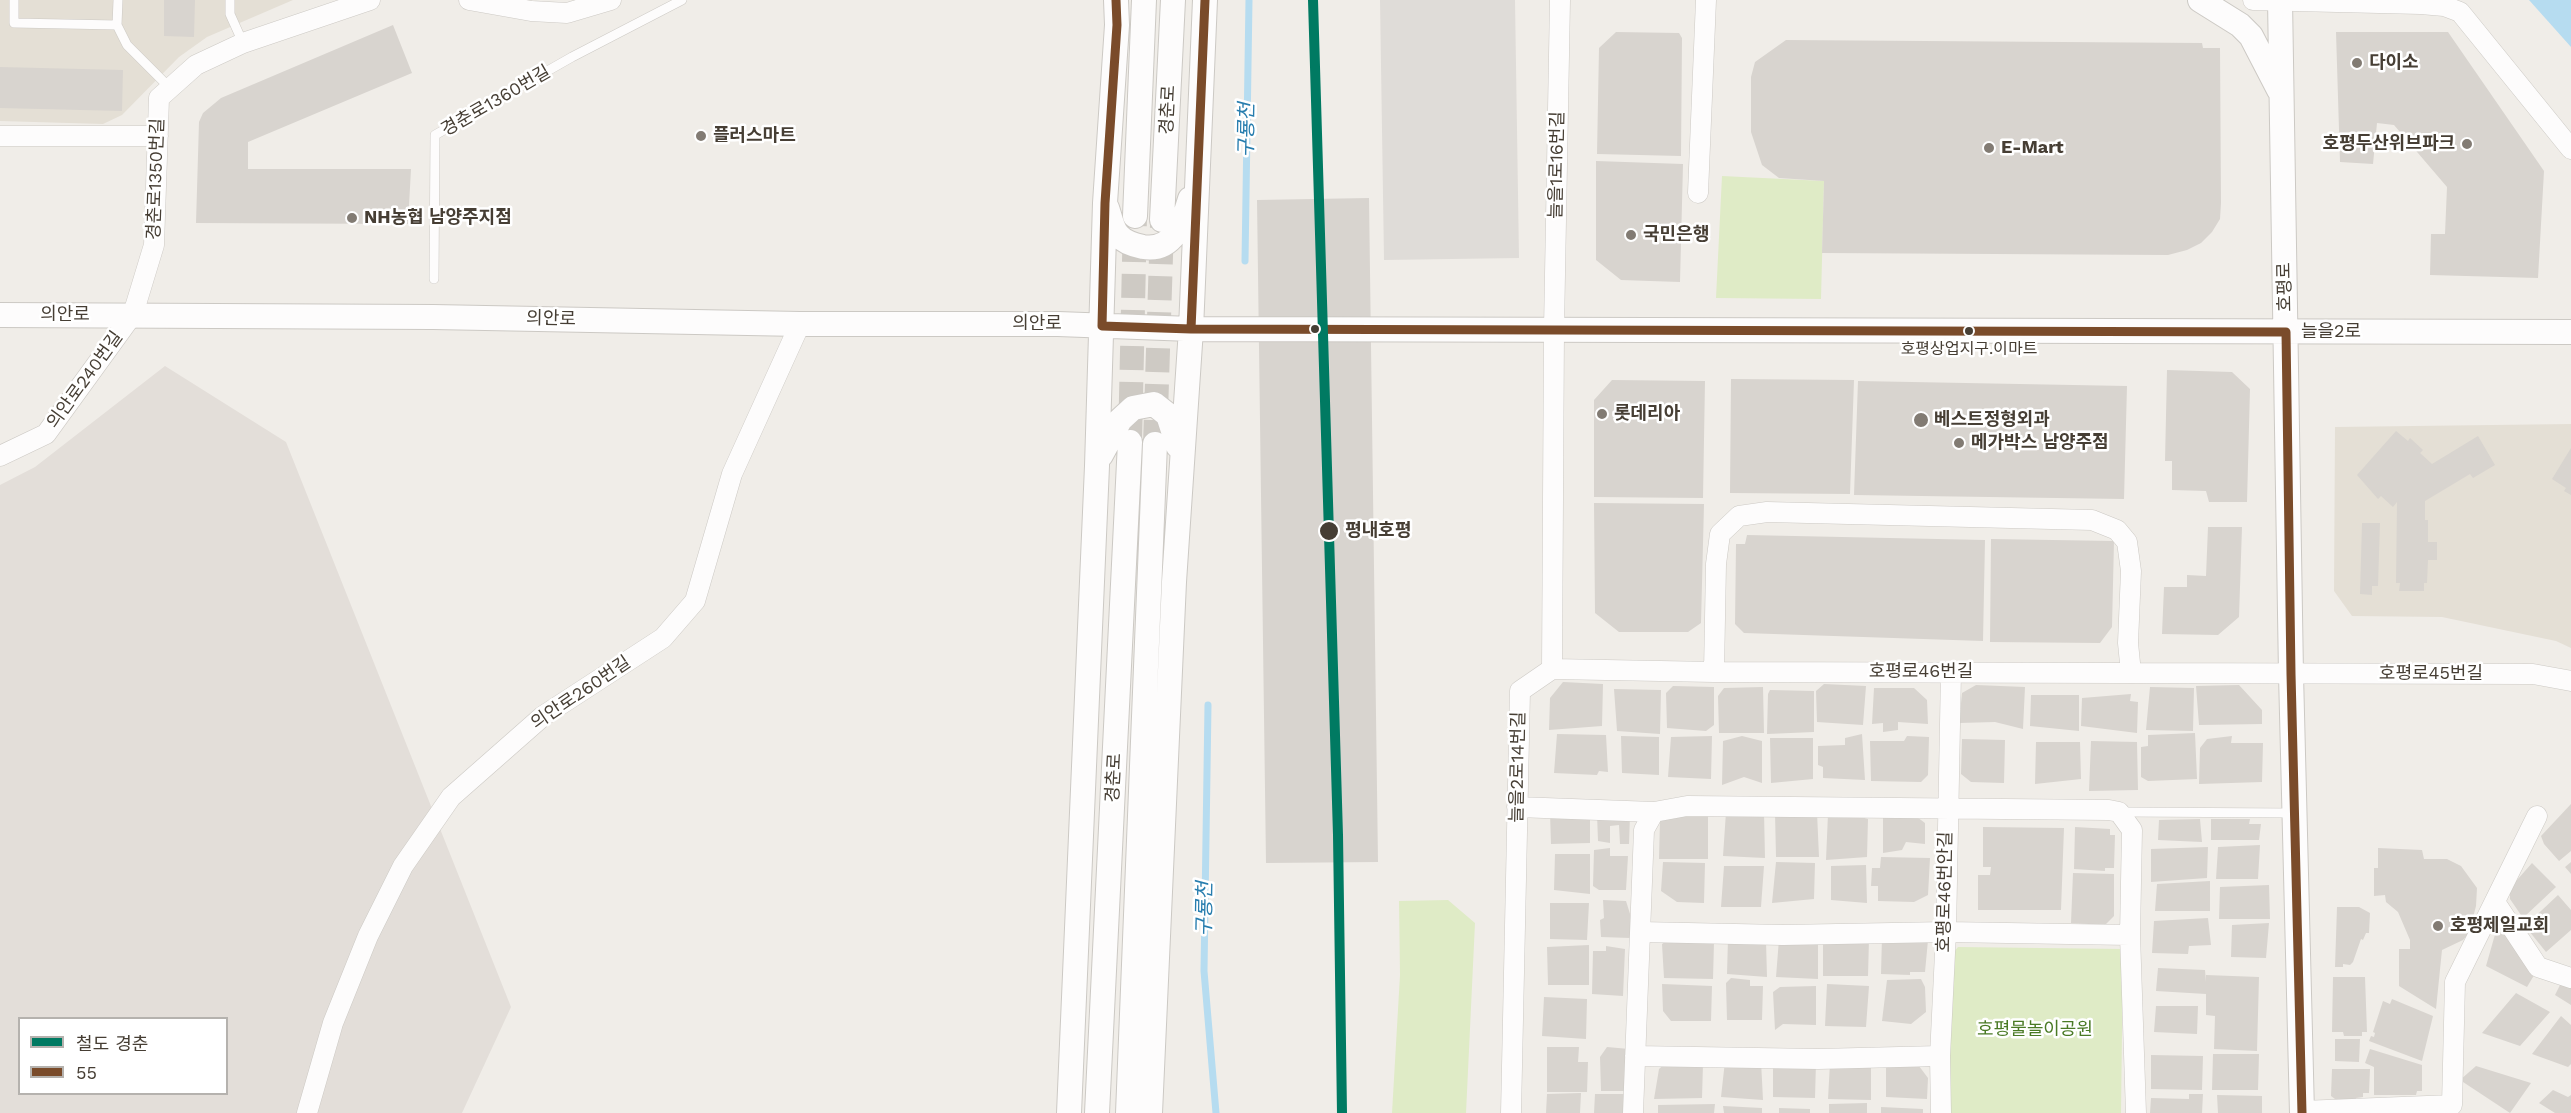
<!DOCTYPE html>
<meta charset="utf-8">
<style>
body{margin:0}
#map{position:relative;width:2571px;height:1113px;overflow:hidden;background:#f0ede8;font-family:"Work Sans","Noto Sans KR",sans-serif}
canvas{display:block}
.legend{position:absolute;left:18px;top:1017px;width:210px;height:78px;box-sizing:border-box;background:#fff;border:2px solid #b5b2ae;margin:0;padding:8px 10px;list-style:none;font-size:18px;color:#463e34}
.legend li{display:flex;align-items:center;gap:12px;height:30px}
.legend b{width:30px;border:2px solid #b5b2ae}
</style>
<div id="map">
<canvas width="2571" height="1113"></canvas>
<ul class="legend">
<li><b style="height:8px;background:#007a62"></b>철도 경춘</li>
<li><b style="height:8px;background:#7a4b2a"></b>55</li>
</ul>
</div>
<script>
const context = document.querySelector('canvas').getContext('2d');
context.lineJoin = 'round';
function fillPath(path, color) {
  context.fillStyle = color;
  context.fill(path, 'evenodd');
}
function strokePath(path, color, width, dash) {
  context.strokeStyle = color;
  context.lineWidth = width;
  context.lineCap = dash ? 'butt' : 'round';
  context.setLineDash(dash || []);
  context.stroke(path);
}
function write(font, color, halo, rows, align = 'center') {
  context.font = font + ' "Work Sans","Noto Sans KR",sans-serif';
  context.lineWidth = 5;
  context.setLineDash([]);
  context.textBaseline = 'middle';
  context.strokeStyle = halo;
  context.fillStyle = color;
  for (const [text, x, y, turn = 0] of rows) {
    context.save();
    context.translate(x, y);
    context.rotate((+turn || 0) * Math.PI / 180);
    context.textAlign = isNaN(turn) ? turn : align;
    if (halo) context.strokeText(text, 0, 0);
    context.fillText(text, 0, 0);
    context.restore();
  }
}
const residential = new Path2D(`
 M0,0H293L207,37L179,57L122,115L103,124L0,121Z
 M2571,424V648L2556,641L2442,617L2352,616L2334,591L2335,427Z`);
const industrial = new Path2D(`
 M165,366L286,442L511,1007L462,1113H0V485L35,467ZM20,1018H226V1094H20Z`);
const green = new Path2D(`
 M1722,176L1824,181L1821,299L1716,298Z
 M1448,900L1475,923L1466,1113H1392L1400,975L1399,901Z
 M1958,947L2123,949L2121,1113H1947L1952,954Z`);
const parking = new Path2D(`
 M1380,0H1515L1519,258L1384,260Z`);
const water = new Path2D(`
 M2529,0H2571V47Z`);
const stream = new Path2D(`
 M1245,261L1249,0
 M1208,705L1204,971L1216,1113`);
const building = new Path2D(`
 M164,0H195L194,37L164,36Z
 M393,25L412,73L248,142V169H411L408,224L196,223L199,122L203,113L221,98Z
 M1616,32L1679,33L1682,38L1681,156L1597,154L1599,48Z
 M2336,32H2448L2544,171L2538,278L2430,275L2431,234H2445L2447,187L2394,125L2377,123L2373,164L2340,162Z
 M1786,40L2202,43L2203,48H2220L2221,203L2220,219L2212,232L2201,243L2187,250L2168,255L1822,253L1824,181L1779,178L1762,165L1751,132V77L1755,62Z
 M0,67L123,70L122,111L0,108Z
 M1596,161L1683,164L1680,282L1621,280L1596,260Z
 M1369,198L1378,862L1266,863L1257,200Z
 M2167,370L2232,372L2250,389L2247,502H2209L2206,491L2172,490V461H2165Z
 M1731,379L1854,380L1850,494L1730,493Z
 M1612,380L1705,381L1703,498L1594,497V400Z
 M1858,381L2127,386L2124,499L1854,495Z
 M2396,431L2408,441L2410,438L2423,450L2420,453L2432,464L2478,436L2495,465L2473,478L2470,474L2425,501V520H2428V542H2437V560H2428L2427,583H2424V591H2399L2400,583H2396L2397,502L2393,507L2381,496L2378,499L2357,475Z
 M2571,448V495L2564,491L2566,488L2552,479Z
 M1594,503L1704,504L1701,623L1688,632H1619L1595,613Z
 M2362,523H2380L2378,586H2372V595L2360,594Z
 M2208,527H2242L2239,617L2218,635L2162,634L2164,587H2187V575L2206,576Z
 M1747,535L1985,540L1983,641L1744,633L1735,624L1736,544H1745Z
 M1991,539L2114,541L2112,627L2100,643L1990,642Z
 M1563,682L1603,684L1602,726L1549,730L1550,698Z
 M1824,684L1866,686L1863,725L1817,722L1816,691Z
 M1976,685L2025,687L2023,729L1995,722L1959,723L1962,693Z
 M2239,685L2262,710V724L2199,725L2196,686Z
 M1673,686L1714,687V725L1706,731L1667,728L1666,693Z
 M1763,687L1764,733H1719L1718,696L1724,688Z
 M2150,687L2194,688L2193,731L2146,730Z
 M1874,688H1914L1927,700L1928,724L1898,722V730L1883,732V723L1872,724Z
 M1614,689L1661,690L1660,734L1617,731Z
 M1770,690L1814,691V732L1767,734L1768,694Z
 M2131,694L2130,701L2138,702L2137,733L2081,726L2082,698Z
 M2031,695H2079V731L2030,726Z
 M2195,733L2197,779L2148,781L2141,777V747L2148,746V735Z
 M1557,734L1606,735L1608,772L1599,771L1597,775L1554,773Z
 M1862,734L1865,780L1823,778V767L1818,765V746L1845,745V738Z
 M1621,736L1659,737V775L1622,773Z
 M1712,736L1711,779L1668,777L1671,737Z
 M1742,736L1762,741V783L1744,777L1722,785L1723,741Z
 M1907,736L1929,737L1928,775L1921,782L1871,781L1870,741H1904Z
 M2232,736L2231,743H2263L2262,782L2199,784L2200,748L2207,739Z
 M1770,738H1813V779L1771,783Z
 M1962,739L2005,740L2004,783L1971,782L1961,774Z
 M2091,741L2137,742L2138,790L2089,791Z
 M2036,742H2080L2081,779L2035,784Z
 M2571,804V851L2559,861L2544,844L2541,836Z
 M1726,812H1764L1765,858L1723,856Z
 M1817,812L1819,857H1776L1775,813Z
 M1550,813H1590V843L1551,844Z
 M1671,813L1708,814V859H1659L1660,820Z
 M1883,813L1913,814L1925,823V844L1906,842L1902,850L1883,853Z
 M1597,814L1630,815L1629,844H1620L1619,825L1610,826V843L1598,841Z
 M1828,814H1850L1868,819L1867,857L1826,860Z
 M2200,819L2202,842L2158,840L2159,820Z
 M2211,819H2250L2249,824H2261L2259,840H2211Z
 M1983,827L2064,828L2061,910H1978V875H1990L1991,867H1983Z
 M2075,827L2110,829V835H2115L2114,868H2105V871L2074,869Z
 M2260,845L2258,879H2216L2218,847Z
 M2208,847L2207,878L2151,882V849Z
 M1610,848V856H1628L1626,890H1599L1593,886L1594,850Z
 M2378,848L2422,850L2424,859H2447L2461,866L2477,888L2476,906L2469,933L2463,940L2442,950L2436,1009L2399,986V949H2410V940L2398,912L2386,902L2385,895L2374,896V868H2378Z
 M1555,854H1590V894L1554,890Z
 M1881,857L1930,858L1928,895L1914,902L1878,901V886H1871L1872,868H1880Z
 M1663,862L1705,863L1704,903L1677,902L1661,891Z
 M1776,862L1815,863L1814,899L1772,903Z
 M2571,862V874L2565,867Z
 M2532,863L2556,887L2523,918L2510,899V888Z
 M1866,865L1867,903L1831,900V866Z
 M1724,866H1764L1761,907H1721Z
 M2073,873L2114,874V916L2105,925L2071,923Z
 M2210,881V911H2155L2157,884Z
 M2269,885L2270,919H2219L2220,887Z
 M2558,895L2571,910V930L2546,952L2525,926Z
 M1603,900L1626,901L1631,917L1630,938L1601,937L1600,920L1604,918Z
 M1550,903H1589L1587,940L1550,939Z
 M2337,907H2359L2370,913L2369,933H2366L2363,940L2361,939L2353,962L2350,965L2343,964V967H2335Z
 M2208,918L2211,945L2189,946L2188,954L2152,953L2154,921Z
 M2269,923L2266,958L2231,957L2232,925Z
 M2507,925L2536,972L2527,987L2486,966L2496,931L2503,932Z
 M1672,937L1714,942L1713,979L1664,978L1662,944Z
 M1882,937L1928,940L1925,972H1910V975L1881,974Z
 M1823,938L1869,939L1868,976H1823Z
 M1728,939L1766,941L1767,977L1727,974Z
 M1779,939L1818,940V979L1776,977Z
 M1589,945V985H1548L1547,947Z
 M1606,946L1625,949L1623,996L1592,994L1593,951H1606Z
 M2158,968L2205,970L2206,982V975L2259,977L2257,1051L2214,1049L2215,1016L2206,1015V994L2156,991Z
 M2333,977H2365L2367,1032H2362V1036H2344L2343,1032H2332Z
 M1731,978L1750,980V986H1763L1762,1020H1727L1726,983Z
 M1921,979L1925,987L1926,1012L1911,1024L1882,1021L1887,980Z
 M2563,979L2571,982V1005L2555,995Z
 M1662,984L1712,986L1711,1021H1671L1663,1011Z
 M1827,984L1869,986L1866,1027L1825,1026Z
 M1816,986V1025L1783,1024L1775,1030L1773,992L1780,987Z
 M2516,993L2550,1012L2520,1046L2482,1033Z
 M1544,997L1587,999L1586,1039L1542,1036Z
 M2392,999L2433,1016L2422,1061L2369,1041L2371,1036L2374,1037L2375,1033L2373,1032L2383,1001L2390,1004Z
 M2156,1006H2198L2197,1034L2154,1032Z
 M2561,1016L2571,1025V1064L2568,1067L2532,1054Z
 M2335,1039H2360L2359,1062L2335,1061Z
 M1547,1047H1579L1578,1062H1588L1587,1092H1547Z
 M1607,1047L1629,1049L1628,1091H1601L1600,1057Z
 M2370,1049L2422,1065V1091H2417L2416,1095H2374V1067L2365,1063Z
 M2213,1054H2259L2258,1090H2212Z
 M2151,1055L2203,1056L2202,1090L2151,1089Z
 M1670,1059L1703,1064L1702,1098L1654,1099L1659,1069Z
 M1725,1061H1761L1763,1100L1721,1097Z
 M1871,1061V1100L1828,1099L1830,1063Z
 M1816,1062L1815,1098L1773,1097V1064Z
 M1916,1062L1928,1078L1927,1099L1886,1097V1063Z
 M2476,1066L2531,1083L2510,1113L2460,1080Z
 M2332,1069H2370L2369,1093H2363V1097L2356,1098V1105H2343L2331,1096Z
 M2553,1090L2568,1097L2571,1095V1113H2555L2539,1103Z
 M1581,1093L1580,1113H1546L1547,1094Z
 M1595,1094H1625L1629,1113H1594Z
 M2189,1094H2203L2202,1113H2150L2151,1098L2189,1099Z
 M2217,1095L2262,1096V1113H2218Z
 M1867,1103V1113H1829V1104Z
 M1715,1104L1714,1113H1658V1105Z
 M1723,1106L1762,1108V1113H1724Z
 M1881,1107L1923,1109V1113H1881Z
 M1779,1108L1810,1109V1113H1779Z`);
const tertiaryTunnel = new Path2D(`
 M1130,442L1135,216
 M1155,444L1162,225`);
const service = new Path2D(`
 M14,0V23L117,25
 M118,0L117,25L127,45L170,88
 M230,0V14L243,43
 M434,279L435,135L572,57L682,0
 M2122,812L2294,813`);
const minor = new Path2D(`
 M469,0L531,11L567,13L611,0
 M2253,0L2421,4L2444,6L2460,12L2571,149
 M0,136H158
 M1698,193L1706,0
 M0,456L46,434L133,314L154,245L159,98L196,65L243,43L370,0
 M1552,669L1714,672L2533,674L2571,681
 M1714,672L1716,564L1720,534L1739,516L1767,512L2092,520L2117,530L2127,542L2131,571L2128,643L2131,673
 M1517,807L1654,812
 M2495,902L2538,967L2571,978
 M1640,932L1783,935L1946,932L2130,935
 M1635,1056L1818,1059L1940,1056
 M2302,1111L2452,1105L2455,982L2537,816
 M307,1113L333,1023L368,936L403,866L451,797L543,716L663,638L695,601L732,474L800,324
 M1511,1113L1520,691L1552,669L1554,329L1560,0
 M1633,1113L1644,830L1654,812L1687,806L2109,810L2119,812L2132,830L2130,935L2136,1113
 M1941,1113L1940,1056L1946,932L1951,672`);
const tertiary = new Path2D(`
 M2200,0L2240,25L2251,36L2279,90
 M2280,0L2291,674L2302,1113
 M1107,208C1110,216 1112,229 1118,235C1124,242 1133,245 1143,247C1173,252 1183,223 1190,199
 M1135,216L1144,0
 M1162,220L1173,0
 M0,315L433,317L800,324H1058L1191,329L2571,332
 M1101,455L1120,420L1133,408L1154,404L1168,415L1178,446
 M1069,1113L1097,466L1105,203L1117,25L1116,0
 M1097,1113L1130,442
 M1128,1113L1155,444
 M1150,1113L1174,582L1191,329L1205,0`);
const bus1 = new Path2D(`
 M1116,0L1117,25L1105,203L1102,326L1191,329L2286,332L2291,674L2302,1113
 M1191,329L1205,0`);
const rail1 = new Path2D(`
 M1313,0L1338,835L1342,1113`);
const markers = [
 [2357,63,6,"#827b73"],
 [701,136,6,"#827b73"],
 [2467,144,6,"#827b73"],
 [1989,148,6,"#827b73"],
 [352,218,6,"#827b73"],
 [1631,235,6,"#827b73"],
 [1315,329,5,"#463e34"],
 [1969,331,5,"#463e34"],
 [1602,414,6,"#827b73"],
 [1921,420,8,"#827b73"],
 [1959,443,6,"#827b73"],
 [1329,531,10,"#463e34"],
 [2438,926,6,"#827b73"]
];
const busNames = [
 ["호평상업지구.이마트",1969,349]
];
const poiNames = [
 ["다이소",2369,63],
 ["플러스마트",713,136],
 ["호평두산위브파크",2455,144,"right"],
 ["E-Mart",2001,148],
 ["NH농협 남양주지점",364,218],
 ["국민은행",1643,235],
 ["롯데리아",1614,414],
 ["베스트정형외과",1934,420],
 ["메가박스 남양주점",1971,443],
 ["호평제일교회",2450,926]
];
const streetNames = [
 ["경춘로1360번길",496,101,-30],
 ["경춘로",1168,110,-87],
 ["늘을1로16번길",1557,165,-89],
 ["경춘로1350번길",156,179,-88],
 ["호평로",2285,287,-91],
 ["의안로",65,315],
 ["의안로",551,319,1],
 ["의안로",1037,324],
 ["늘을2로",2331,332],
 ["의안로240번길",85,380,-54],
 ["호평로46번길",1921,672],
 ["호평로45번길",2431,674],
 ["의안로260번길",581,693,-34],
 ["늘을2로14번길",1518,767,-89],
 ["경춘로",1114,778,-87],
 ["호평로46번안길",1945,892,-89]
];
const stopNames = [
 ["평내호평",1345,531]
];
const parkNames = [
 ["호평물놀이공원",2035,1030]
];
const waterNames = [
 ["구룡천",1247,130,-89],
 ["구룡천",1205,909,-89]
];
fillPath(residential, '#e4dfd5');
fillPath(industrial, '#e3ded9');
fillPath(green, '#dfebc6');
fillPath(parking, '#dfdcd8');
fillPath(water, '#b6dcf0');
strokePath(stream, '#b6dcf0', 7);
fillPath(building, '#d8d4cf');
strokePath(tertiaryTunnel, '#cecac4', 24, [24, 12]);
strokePath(service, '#ccc9c4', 10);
strokePath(minor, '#ccc9c4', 21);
strokePath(tertiary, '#ccc9c4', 26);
strokePath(service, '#fdfcfc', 9);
strokePath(minor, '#fdfcfc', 20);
strokePath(tertiary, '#fdfcfc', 24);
strokePath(bus1, '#7a4b2a', 9);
strokePath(rail1, '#007a62', 10);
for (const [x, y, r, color] of markers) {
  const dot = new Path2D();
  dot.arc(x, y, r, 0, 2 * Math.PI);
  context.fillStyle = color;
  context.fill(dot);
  strokePath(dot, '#fff', 2);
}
write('16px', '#463e34', '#fff', busNames);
write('bold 18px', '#463e34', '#fff', poiNames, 'left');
write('18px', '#463e34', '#fff', streetNames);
write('bold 18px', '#463e34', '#fff', stopNames, 'left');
write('18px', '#4a7a25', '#fff', parkNames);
write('italic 20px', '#277dae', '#fff', waterNames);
</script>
